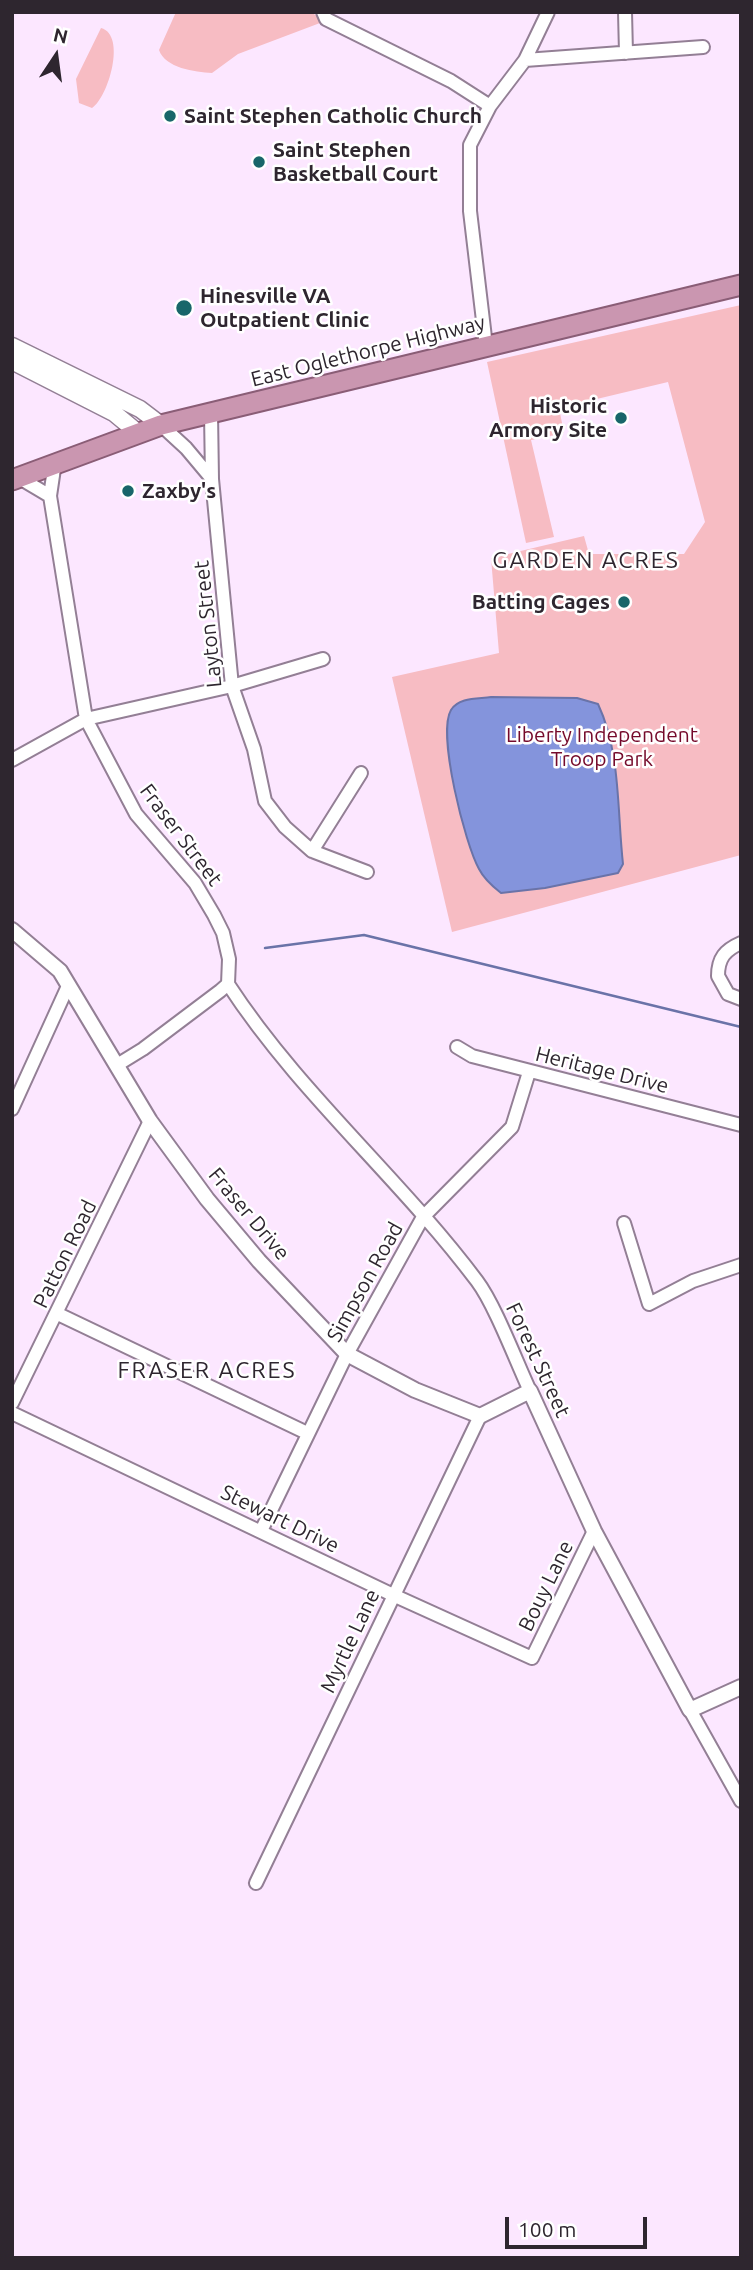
<!DOCTYPE html>
<style>
body{margin:0}
#map{position:relative;width:753px;height:2270px;overflow:hidden;background:#fce7ff;font-family:Ubuntu,sans-serif}
canvas{display:block}
.frame{position:absolute;inset:0;border:14px solid #2e262f;pointer-events:none}
.north{position:absolute;left:21px;top:21px;width:70px;height:70px;-webkit-text-stroke:5px #fff;paint-order:stroke;rotate:13deg;font-size:19px;font-weight:700;line-height:28px;text-align:center;color:#2e262f}
.north::after{content:'';display:block;margin:auto;width:24px;height:32px;background:#2e262f;clip-path:polygon(50% 0,100% 100%,50% 72%,0 100%)}
.scale{position:absolute;left:505px;top:2217px;width:142px;height:32px;box-sizing:border-box;border:4px solid #2e262f;border-top:0;padding-left:9px;font-size:21px;line-height:24px;white-space:nowrap;color:#2e262f;-webkit-text-stroke:5px #fff;paint-order:stroke}
</style>
<div id="map">
<canvas width="753" height="2270"></canvas>
<div class="frame"></div>
<div class="north">N</div>
<div class="scale">100 m</div>
</div>
<script>
const context = document.querySelector('canvas').getContext('2d');
context.lineJoin = 'round';
function fillPath(path, color) {
  context.fillStyle = color;
  context.fill(path, 'evenodd');
}
function strokePath(path, color, width, dash) {
  context.strokeStyle = color;
  context.lineWidth = width;
  context.lineCap = dash ? 'butt' : 'round';
  context.setLineDash(dash || []);
  context.stroke(path);
}
function write(font, color, halo, rows, align = 'center') {
  context.font = font + ' Ubuntu,sans-serif';
  context.lineWidth = 5;
  context.setLineDash([]);
  context.textBaseline = 'middle';
  context.strokeStyle = halo;
  context.fillStyle = color;
  for (const [text, x, y, turn = 0] of rows) {
    context.save();
    context.translate(x, y);
    context.rotate((+turn || 0) * Math.PI / 180);
    context.textAlign = isNaN(turn) ? turn : align;
    if (halo) context.strokeText(text, 0, 0);
    context.fillText(text, 0, 0);
    context.restore();
  }
}
const green = new Path2D(`
 M176,12H311L321,19L320,23L238,54L212,73C195,72 165,68 159,50Z
 M101,28C127,35 108,98 92,108L79,103L76,79Z
 M741,305V855L452,932L392,677L499,653L491,558L584,536L589,554H684L705,522L668,382L559,408L564,433L531,440L554,537L526,543L487,362Z`);
const water = new Path2D(`
 M491,697L577,698L598,704C621,753 617,811 623,864L618,873L545,888L501,893C492,886 484,879 479,869C465,844 437,734 451,710C459,697 478,699 491,697Z`);
const stream = new Path2D(`
 M265,948L364,935L741,1027`);
const minor = new Path2D(`
 M323,12L326,19L451,81L490,106
 M625,12L626,53
 M525,60L703,47
 M486,346L470,211V145L490,106L525,60L548,12
 M211,413L212,479L232,686L254,749L265,801L285,827L312,851L367,872
 M161,425L186,448L212,479
 M55,462L50,496L86,719L136,814L195,883L214,915L223,933L229,959L228,984L220,991L143,1049L117,1065
 M18,477L50,496
 M12,760L86,719L232,686L323,659
 M312,851L361,773
 M741,943C725,950 718,958 718,976L728,994L741,999
 M228,984C299,1093 399,1177 477,1281C495,1305 516,1361 530,1391
 M457,1047L472,1056L741,1125
 M12,1109L68,986
 M624,1223L649,1304L693,1281L741,1265
 M58,1314L307,1433
 M12,1403L150,1121
 M12,1413L393,1595L532,1658L594,1531
 M261,1531L347,1354L423,1217L512,1127L529,1072
 M690,1710L741,1801
 M256,1883L480,1416`);
const tertiary = new Path2D(`
 M12,930L60,971L150,1121L207,1199L259,1261L347,1354L415,1390L480,1416L530,1391L594,1531L690,1710L741,1687`);
const secondary = new Path2D(`
 M12,346L140,409L161,425
 M12,361L114,413L137,432`);
const trunk = new Path2D(`
 M12,480L161,425L741,285`);
const markers = [
 [170,116,7,"#18666a"],
 [259,162,7,"#18666a"],
 [184,308,9,"#18666a"],
 [621,418,7,"#18666a"],
 [128,491,7,"#18666a"],
 [624,602,7,"#18666a"]
];
const poiNames = [
 ["Saint Stephen Catholic Church",184,116],
 ["Saint Stephen",273,150],
 ["Basketball Court",273,174],
 ["Hinesville VA",200,296],
 ["Outpatient Clinic",200,320],
 ["Historic",607,406,"right"],
 ["Armory Site",607,430,"right"],
 ["Zaxby's",142,491],
 ["Batting Cages",610,602,"right"]
];
const streetNames = [
 ["East Oglethorpe Highway",368,351,-14],
 ["Layton Street",208,624,-96],
 ["Fraser Street",181,835,53],
 ["Heritage Drive",602,1070,14],
 ["Fraser Drive",249,1214,50],
 ["Patton Road",65,1254,-64],
 ["Simpson Road",365,1282,-61],
 ["Forest Street",538,1360,65],
 ["Stewart Drive",280,1519,26],
 ["Bouy Lane",546,1586,-64],
 ["Myrtle Lane",350,1641,-65]
];
const parkNames = [
 ["Liberty Independent",602,735],
 ["Troop Park",602,759]
];
const neighbourhoodNames = [
 ["GARDEN ACRES",586,560],
 ["FRASER ACRES",207,1370]
];
fillPath(green, '#f7bcc3');
fillPath(water, '#8494dc');
strokePath(water, '#6a73a8', 2);
strokePath(stream, '#6a73a8', 2.5);
strokePath(minor, '#937f95', 16);
strokePath(tertiary, '#937f95', 18);
strokePath(secondary, '#937f95', 19);
strokePath(trunk, '#8a5d76', 23);
strokePath(minor, '#fff', 12);
strokePath(tertiary, '#fff', 14);
strokePath(secondary, '#fff', 16);
strokePath(trunk, '#ca96b0', 19);
for (const [x, y, r, color] of markers) {
  const dot = new Path2D();
  dot.arc(x, y, r, 0, 2 * Math.PI);
  context.fillStyle = color;
  context.fill(dot);
  strokePath(dot, '#fff', 2.5);
}
write('bold 21px', '#2e262f', '#fff', poiNames, 'left');
write('21px', '#2e262f', '#fff', streetNames);
write('21px', '#750a2b', '#fff', parkNames);
context.letterSpacing = '2px';
write('23px', '#2e262f', '#fff', neighbourhoodNames);
context.letterSpacing = '0px';
</script>
